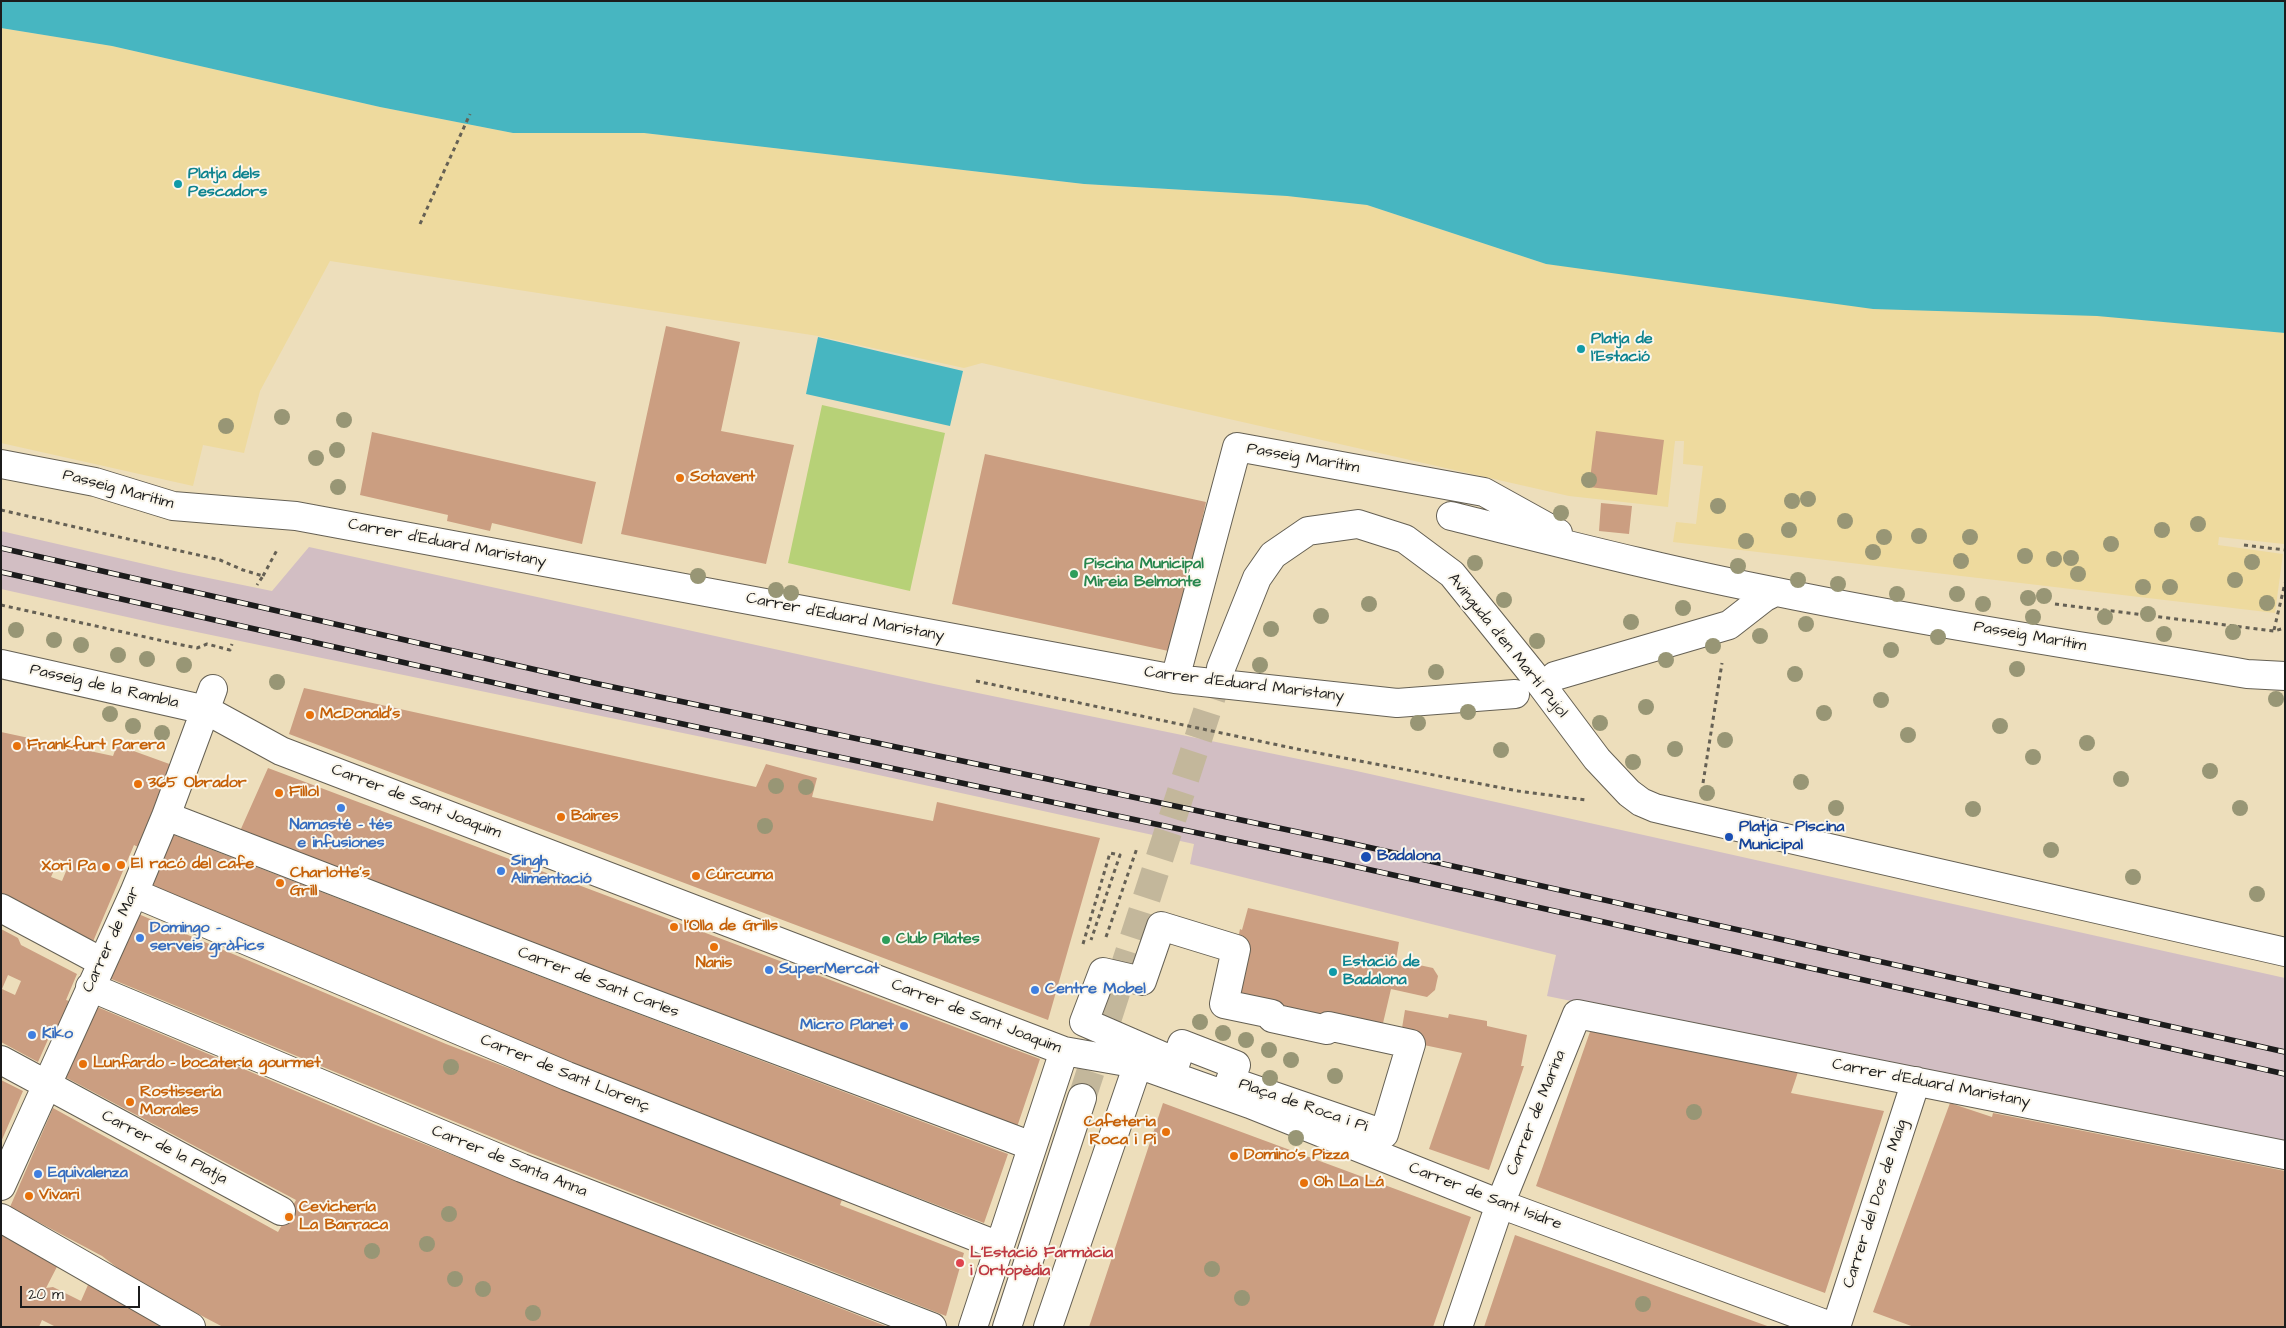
<!DOCTYPE html>
<meta charset="utf-8">
<style>
body{margin:0}
#map{position:relative;width:2286px;height:1328px;overflow:hidden;background:#eddebb;font-family:"Architects Daughter",sans-serif}
canvas{display:block}
.frame{position:absolute;inset:0;border:2px solid #1c1c1c;pointer-events:none}
.scale{position:absolute;left:20px;top:1286px;width:120px;height:22px;box-sizing:border-box;border:2px solid #1c1c1c;border-top:0;padding-left:6px;font-size:15px;line-height:18px;white-space:nowrap;color:#1c1c1c;-webkit-text-stroke:4px #fbf7ec;paint-order:stroke}
</style>
<div id="map">
<canvas width="2286" height="1328"></canvas>
<div class="frame"></div>
<div class="scale">20 m</div>
</div>
<script>
const context = document.querySelector('canvas').getContext('2d');
context.lineJoin = 'round';
function fillPath(path, color) {
  context.fillStyle = color;
  context.fill(path, 'evenodd');
}
function strokePath(path, color, width, dash) {
  context.strokeStyle = color;
  context.lineWidth = width;
  context.lineCap = dash ? 'butt' : 'round';
  context.setLineDash(dash || []);
  context.stroke(path);
}
function write(font, color, halo, rows, align = 'center') {
  context.font = font + ' "Architects Daughter",sans-serif';
  context.lineWidth = 4;
  context.setLineDash([]);
  context.textBaseline = 'middle';
  context.strokeStyle = halo;
  context.fillStyle = color;
  for (const [text, x, y, turn = 0] of rows) {
    context.save();
    context.translate(x, y);
    context.rotate((+turn || 0) * Math.PI / 180);
    context.textAlign = isNaN(turn) ? turn : align;
    if (halo) context.strokeText(text, 0, 0);
    context.fillText(text, 0, 0);
    context.restore();
  }
}
const industrial = new Path2D(`
 M1,531L179,572L272,591L309,547L934,684L1352,770L2285,978V1148L1547,996L1556,955L1190,864L1194,844L755,748L163,625L1,589Z`);
const green = new Path2D(`
 M822,405L945,433L910,591L788,563Z`);
const sand = new Path2D(`
 M1,28L112,46L380,107L513,133H644L1084,184L1287,196L1367,205L1546,264L2285,333L2284,544L2219,537L2218,545L2283,554L2275,613L1673,542L1676,522L1696,524L1703,466L1683,464L1684,441H1675L1668,507L1569,496L982,363L964,368L818,336L330,261L260,391L244,453L203,445L193,486L1,443Z`);
const water = new Path2D(`
 M1,1H2285V333L2097,316L1873,309L1546,264L1367,205L1287,196L1084,184L644,133H513L380,107L112,46L1,28Z
 M818,337L963,371L950,426L806,394Z`);
const building = new Path2D(`
 M666,326L740,342L721,431L794,445L766,564L621,534Z
 M1596,431L1664,440L1657,495L1589,487Z
 M372,432L596,482L582,544L492,523L490,531L447,521L448,515L360,495Z
 M985,454L1206,502L1173,652L952,604Z
 M1601,503L1632,506L1629,534L1599,531Z
 M304,688L756,787L766,764L817,778L812,797L933,821L937,802L1100,838L1048,1020L289,734Z
 M1,732L113,756L117,745L175,766L138,847L134,845L92,944L1,898ZM59,859L69,864L62,881L51,877Z
 M268,768L1040,1059L1017,1127L240,831Z
 M171,834L596,998L1008,1154L984,1223L569,1064L147,887Z
 M1248,908L1399,942L1396,960L1433,968L1438,976L1435,990L1427,997L1391,989L1380,1036L1225,1004L1240,929L1242,930Z
 M136,913L446,1044L843,1197L840,1205L964,1253L946,1316L530,1153L109,978Z
 M1,929L18,938L21,945L77,974L66,1000L72,1002L56,1038L50,1035L38,1062L1,1042ZM8,975L21,981L15,995L2,989Z
 M95,1006L376,1125L888,1327H223L132,1279L102,1256L10,1207L53,1108L278,1232L296,1200L65,1077Z
 M1405,1010L1448,1018L1449,1014L1487,1021V1026L1527,1035L1521,1066H1524L1489,1170L1429,1149L1462,1053L1400,1040Z
 M1591,1029L1799,1069L1791,1093L1884,1111L1825,1293L1536,1186Z
 M1,1080L23,1091L1,1142Z
 M1163,1103L1471,1217L1433,1327H1089Z
 M1950,1103L1992,1117L1993,1113L2285,1171V1327H1914L1873,1312Z
 M1,1228L60,1261L46,1288L53,1287L81,1301L91,1278L166,1327H56L42,1320L39,1327H1Z
 M1515,1235L1770,1327H1484Z`);
const minorTunnel = new Path2D(`
 M1082,1098L1221,668`);
const path = new Path2D(`
 M420,224L470,114
 M1,510L220,560L243,570L263,576L257,585
 M2244,545L2285,550
 M263,576L277,550
 M2055,604L2274,631L2285,628
 M1,605L177,644L197,648L207,644L230,650L232,644
 M2274,630L2285,583
 M976,681L1297,749L1518,791L1586,800
 M1703,783L1722,663
 M1106,937L1137,848
 M1083,944L1110,853L1120,855L1091,940`);
const minor = new Path2D(`
 M1,464L95,482L173,506L296,516L1175,679L1397,703L1515,694
 M1451,516C1560,543 1668,571 1777,592C1933,624 2090,647 2247,674L2285,676
 M1,664L206,710L281,751L1064,1051L1138,1064L1250,1104L1500,1204L1833,1327
 M1221,668L1257,578L1273,555L1308,531L1358,524L1405,539L1452,574L1540,683L1597,759L1629,793L1641,802L1655,808L1676,813L2285,952
 M1555,676L1729,625L1765,597L1775,592
 M1175,679L1237,447L1484,492L1558,533
 M166,816L604,985L1032,1146
 M134,893L567,1076L999,1246
 M1,908L102,962
 M1161,926L1236,949L1224,1004L1272,1014V1018L1327,1030L1328,1026L1411,1044L1384,1134L1230,1081L1236,1065L1182,1044L1176,1062L1084,1022L1103,972L1142,981Z
 M90,987L522,1168L932,1327
 M1,1060L281,1211
 M1,1186L134,893L166,816L213,689
 M1,1218L191,1327
 M973,1327L1064,1051
 M1007,1327L1082,1098
 M1048,1327L1138,1064
 M1458,1327L1500,1204L1577,1014L2285,1155
 M1836,1327L1916,1081`);
const rail = new Path2D(`
 M1,548L594,683L1345,842L2285,1052
 M1,572L593,705L1335,862L2285,1074`);
const trees = [
 [282,417],
 [344,420],
 [226,426],
 [337,450],
 [316,458],
 [1589,480],
 [338,487],
 [1808,499],
 [1792,501],
 [1718,506],
 [1561,513],
 [1845,521],
 [2198,524],
 [1789,530],
 [2162,530],
 [1919,536],
 [1884,537],
 [1970,537],
 [1746,541],
 [2111,544],
 [1873,552],
 [2025,556],
 [2071,558],
 [2054,559],
 [1961,561],
 [2252,562],
 [1475,563],
 [1738,566],
 [2078,574],
 [698,576],
 [1798,580],
 [2235,580],
 [1838,584],
 [2143,587],
 [2170,587],
 [776,590],
 [791,593],
 [1897,594],
 [1957,594],
 [2044,596],
 [2028,598],
 [1504,600],
 [2267,603],
 [1369,604],
 [1983,604],
 [1683,608],
 [2148,614],
 [1321,616],
 [2033,617],
 [2105,617],
 [1631,622],
 [1806,624],
 [1271,629],
 [16,630],
 [2233,632],
 [2164,634],
 [1760,636],
 [1938,637],
 [54,640],
 [1537,641],
 [81,645],
 [1713,646],
 [1891,650],
 [118,655],
 [147,659],
 [1666,660],
 [184,665],
 [1260,665],
 [2017,669],
 [1436,672],
 [1795,674],
 [277,682],
 [2276,699],
 [1881,700],
 [1646,707],
 [1468,712],
 [1824,713],
 [110,714],
 [1418,723],
 [1600,723],
 [133,726],
 [2000,726],
 [162,733],
 [1908,735],
 [1725,740],
 [2087,743],
 [1675,749],
 [1501,750],
 [2033,757],
 [1633,762],
 [2210,771],
 [2121,779],
 [1801,782],
 [776,786],
 [806,787],
 [1707,793],
 [1836,808],
 [2240,808],
 [1973,809],
 [765,826],
 [2051,850],
 [2133,877],
 [2257,894],
 [1200,1022],
 [1223,1033],
 [1246,1040],
 [1269,1050],
 [1291,1060],
 [451,1067],
 [1335,1076],
 [1270,1078],
 [1694,1112],
 [1296,1138],
 [449,1214],
 [427,1244],
 [372,1251],
 [1212,1269],
 [455,1279],
 [483,1289],
 [1242,1298],
 [1643,1304],
 [533,1313]
];
const markers = [
 [178,184,5,"#0f9aa8"],
 [1581,349,5,"#0f9aa8"],
 [680,478,5,"#e8710a"],
 [1074,574,5,"#2e9e5b"],
 [310,715,5,"#e8710a"],
 [17,746,5,"#e8710a"],
 [138,784,5,"#e8710a"],
 [279,793,5,"#e8710a"],
 [341,808,5,"#3f7fe0"],
 [561,817,5,"#e8710a"],
 [1729,837,5,"#1a4fb4"],
 [1366,857,6,"#1a4fb4"],
 [121,865,5,"#e8710a"],
 [106,867,5,"#e8710a"],
 [501,871,5,"#3f7fe0"],
 [696,876,5,"#e8710a"],
 [280,883,5,"#e8710a"],
 [674,927,5,"#e8710a"],
 [140,938,5,"#3f7fe0"],
 [886,940,5,"#2e9e5b"],
 [714,947,5,"#e8710a"],
 [769,970,5,"#3f7fe0"],
 [1333,972,5,"#0f9aa8"],
 [1035,990,5,"#3f7fe0"],
 [904,1026,5,"#3f7fe0"],
 [32,1035,5,"#3f7fe0"],
 [83,1064,5,"#e8710a"],
 [130,1102,5,"#e8710a"],
 [1166,1132,5,"#e8710a"],
 [1234,1156,5,"#e8710a"],
 [38,1174,5,"#3f7fe0"],
 [1304,1183,5,"#e8710a"],
 [29,1196,5,"#e8710a"],
 [289,1217,5,"#e8710a"],
 [960,1263,5,"#e0444e"]
];
const cultureNames = [
 ["Platja dels",188,175],
 ["Pescadors",188,193],
 ["Platja de",1591,340],
 ["l'Estació",1591,358],
 ["Estació de",1343,963],
 ["Badalona",1343,981]
];
const streetNames = [
 ["Passeig Marítim",1303,459,10],
 ["Passeig Marítim",118,490,15],
 ["Carrer d'Eduard Maristany",447,544,11],
 ["Carrer d'Eduard Maristany",845,618,11],
 ["Passeig Marítim",2030,637,10],
 ["Avinguda d'en Martí Pujol",1507,646,51],
 ["Carrer d'Eduard Maristany",1244,685,7],
 ["Passeig de la Rambla",104,687,13],
 ["Carrer de Sant Joaquim",416,802,21],
 ["Carrer de Mar",112,940,-65],
 ["Carrer de Sant Carles",598,983,21],
 ["Carrer de Sant Joaquim",976,1017,21],
 ["Carrer de Sant Llorenç",565,1074,22],
 ["Carrer d'Eduard Maristany",1931,1084,11],
 ["Plaça de Roca i Pi",1303,1106,19],
 ["Carrer de Marina",1537,1113,-68],
 ["Carrer de la Platja",164,1148,28],
 ["Carrer de Santa Anna",509,1162,22],
 ["Carrer de Sant Isidre",1485,1197,21],
 ["Carrer del Dos de Maig",1876,1204,-72]
];
const foodNames = [
 ["Sotavent",690,478],
 ["McDonald's",320,715],
 ["Frankfurt Parera",27,746],
 ["365 Obrador",148,784],
 ["Fillol",289,793],
 ["Baires",571,817],
 ["El racó del cafe",131,865],
 ["Xori Pa",96,867,"right"],
 ["Charlotte's",290,874],
 ["Grill",290,892],
 ["Cúrcuma",706,876],
 ["l'Olla de Grills",684,927],
 ["Nanis",714,964,"center"],
 ["Lunfardo - bocatería gourmet",93,1064],
 ["Rostisseria",140,1093],
 ["Morales",140,1111],
 ["Cafeteria",1156,1123,"right"],
 ["Roca i Pi",1156,1141,"right"],
 ["Domino's Pizza",1244,1156],
 ["Oh La Lá",1314,1183],
 ["Vivari",39,1196],
 ["Cevichería",299,1208],
 ["La Barraca",299,1226]
];
const leisureNames = [
 ["Piscina Municipal",1084,565],
 ["Mireia Belmonte",1084,583],
 ["Club Pilates",896,940]
];
const shopNames = [
 ["Namasté - tés",341,826,"center"],
 ["e infusiones",341,844,"center"],
 ["Singh",511,862],
 ["Alimentació",511,880],
 ["Domingo -",150,929],
 ["serveis gràfics",150,947],
 ["SuperMercat",779,970],
 ["Centre Mobel",1045,990],
 ["Micro Planet",894,1026,"right"],
 ["Kiko",42,1035],
 ["Equivalenza",48,1174]
];
const transitNames = [
 ["Platja - Piscina",1739,828],
 ["Municipal",1739,846],
 ["Badalona",1377,857]
];
const healthNames = [
 ["L'Estació Farmàcia",970,1254],
 ["i Ortopèdia",970,1272]
];
fillPath(industrial, '#d2bec3');
fillPath(green, '#b7d177');
fillPath(sand, '#eeda9e');
fillPath(water, '#47b6c1');
fillPath(building, '#cb9e81');
strokePath(minorTunnel, '#c3b79b', 28, [28, 14]);
strokePath(minor, '#656054', 30);
strokePath(path, '#656054', 3, [4, 4]);
strokePath(minor, '#fff', 28);
strokePath(rail, '#1c1c1c', 5.5);
strokePath(rail, '#fbf7ec', 4, [11]);
context.fillStyle = '#989675';
for (const [x, y] of trees) {
  context.beginPath();
  context.arc(x, y, 8, 0, 2 * Math.PI);
  context.fill();
}
for (const [x, y, r, color] of markers) {
  const dot = new Path2D();
  dot.arc(x, y, r, 0, 2 * Math.PI);
  context.fillStyle = color;
  context.fill(dot);
  strokePath(dot, '#fbf7ec', 2);
}
write('bold 16px', '#0d838f', '#fbf7ec', cultureNames, 'left');
write('16px', '#1c1c1c', '#fbf7ec', streetNames);
write('bold 16px', '#c56008', '#fbf7ec', foodNames, 'left');
write('bold 16px', '#27864d', '#fbf7ec', leisureNames, 'left');
write('bold 16px', '#366cbe', '#fbf7ec', shopNames, 'left');
write('bold 16px', '#164399', '#fbf7ec', transitNames, 'left');
write('bold 16px', '#be3a42', '#fbf7ec', healthNames, 'left');
</script>
